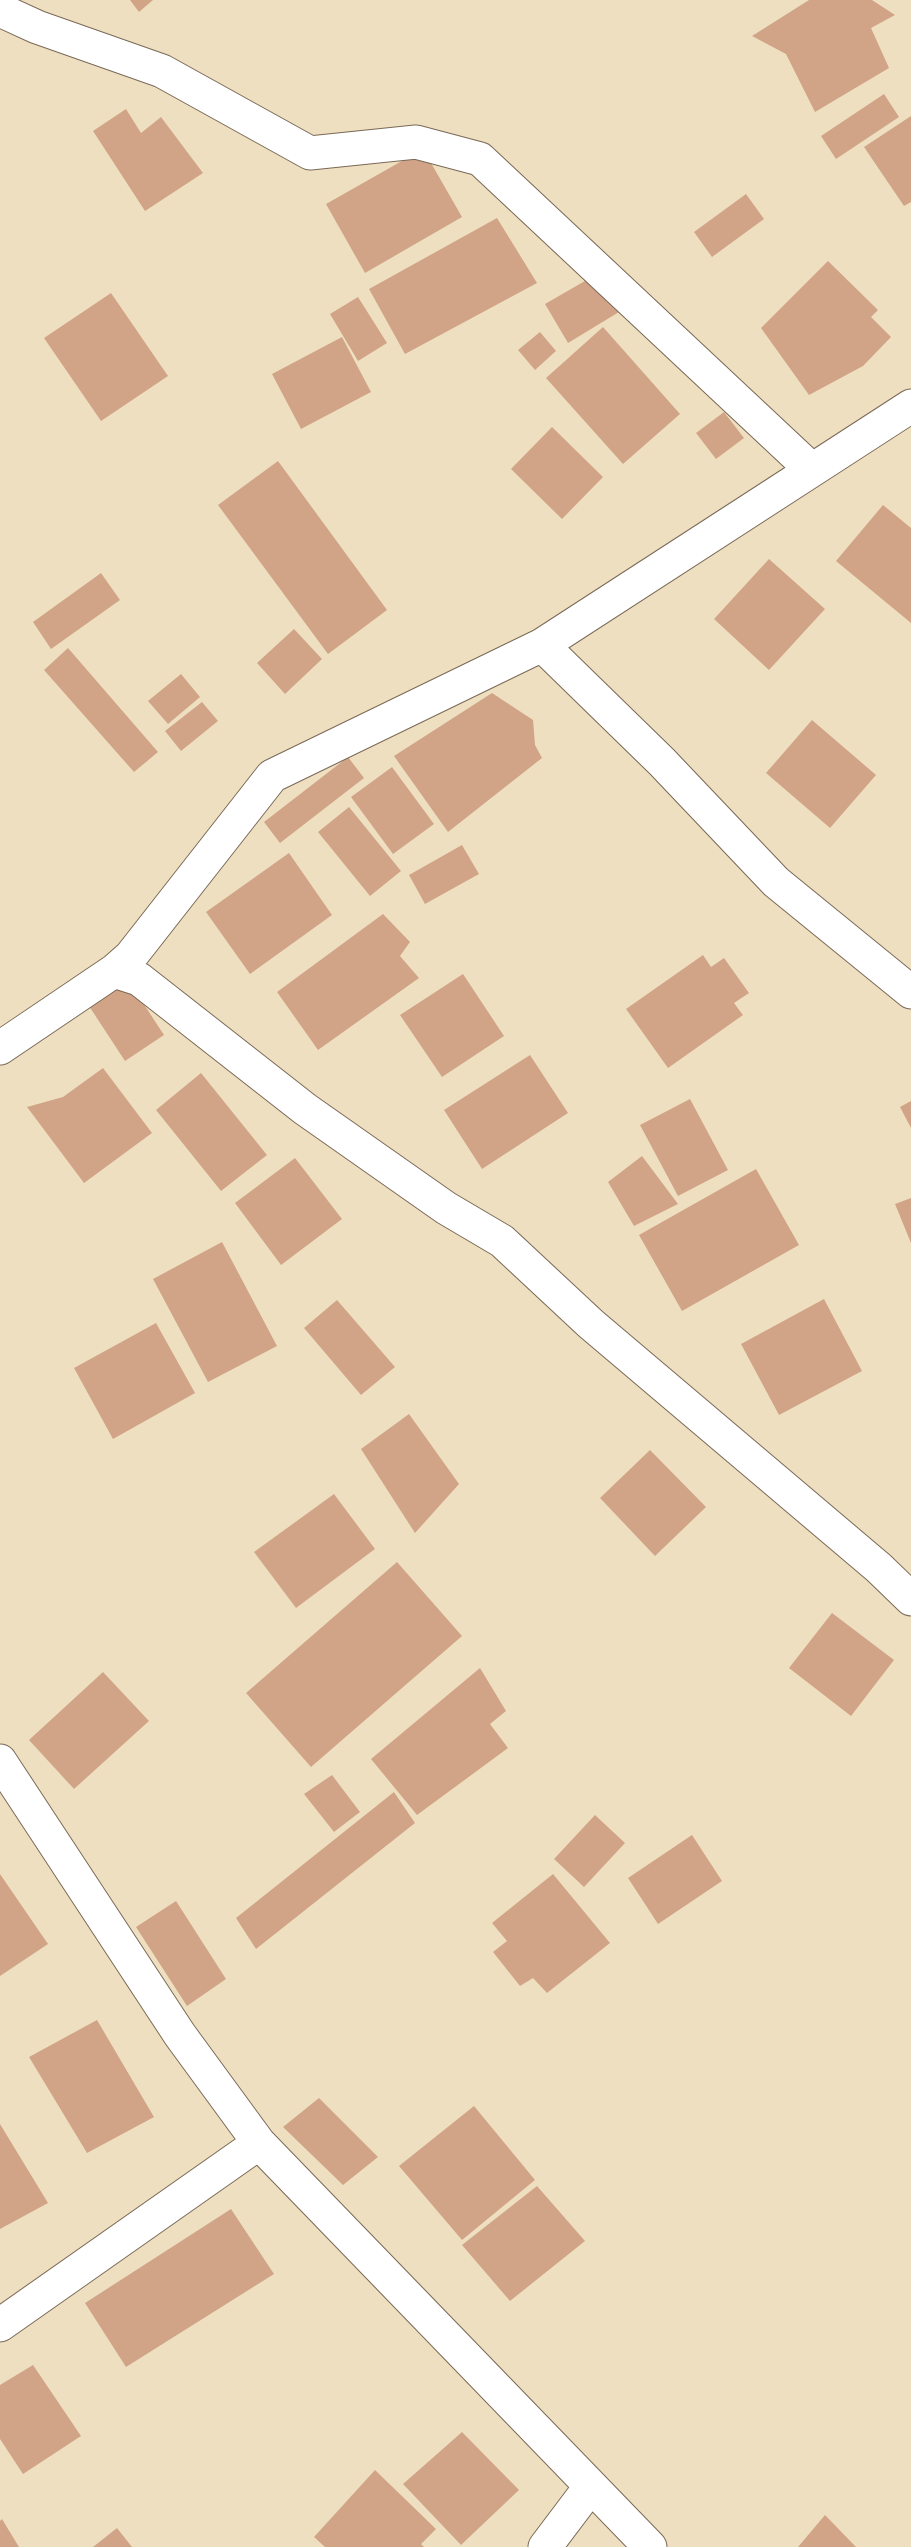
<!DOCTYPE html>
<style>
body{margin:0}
canvas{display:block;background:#eedfc0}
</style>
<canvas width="911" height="2547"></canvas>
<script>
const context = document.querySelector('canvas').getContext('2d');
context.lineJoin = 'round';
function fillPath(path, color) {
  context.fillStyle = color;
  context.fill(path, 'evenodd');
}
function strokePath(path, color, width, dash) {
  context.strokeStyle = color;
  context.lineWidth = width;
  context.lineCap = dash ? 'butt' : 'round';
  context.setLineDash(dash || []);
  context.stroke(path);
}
const building = new Path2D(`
 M130,0H153L139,12Z
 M809,0H872L895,15L871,28L889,68L815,112L786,54L752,36Z
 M884,94L899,117L836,159L821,136Z
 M126,109L141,133L161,117L203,173L145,211L93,131Z
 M911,116V202L904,206L864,147Z
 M423,149L462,217L365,273L326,204Z
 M746,194L764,219L712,257L694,232Z
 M497,218L537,283L405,354L369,289Z
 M828,261L878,310L871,317L891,337L863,366L809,395L761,328Z
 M597,274L619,312L568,343L545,304Z
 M111,293L168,376L101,421L44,338Z
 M358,297L387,343L358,361L330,314Z
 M603,327L680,414L623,464L546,378Z
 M540,332L556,351L535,370L518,350Z
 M342,337L371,392L301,429L272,374Z
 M724,412L744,438L716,459L696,433Z
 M552,427L603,477L562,519L511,469Z
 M278,461L387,610L328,654L218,505Z
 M883,505L911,528V623L836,561Z
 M769,559L825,609L769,670L714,619Z
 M101,573L120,600L51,649L33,622Z
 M294,629L322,659L285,694L257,663Z
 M68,648L158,752L134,772L44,670Z
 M181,674L200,697L168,724L148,701Z
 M492,693L533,720L535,745L542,758L448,832L394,756Z
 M202,702L218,721L181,751L165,731Z
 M812,720L876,775L830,828L766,773Z
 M348,757L364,778L280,843L264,822Z
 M392,767L434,824L393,854L351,797Z
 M349,807L401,871L370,896L318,832Z
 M462,845L479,874L425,904L409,875Z
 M289,853L332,915L250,974L206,912Z
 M383,914L410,942L400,956L419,978L318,1050L277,992Z
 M703,955L711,967L724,958L749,993L734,1003L743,1015L668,1068L626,1009Z
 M463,974L504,1036L442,1077L400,1015Z
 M128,980L164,1035L125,1061L89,1006Z
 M530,1055L568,1113L482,1169L444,1110Z
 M103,1068L152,1133L84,1183L27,1107L63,1097Z
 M201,1073L267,1155L221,1191L156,1110Z
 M690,1099L728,1170L678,1196L640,1125Z
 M911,1101V1128L900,1107Z
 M642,1156L678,1204L634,1226L608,1182Z
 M295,1158L342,1219L281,1265L235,1203Z
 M756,1169L799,1245L682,1311L639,1235Z
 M911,1198V1243L895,1204Z
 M222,1242L277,1346L208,1382L153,1279Z
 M824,1299L862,1371L779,1415L741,1344Z
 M337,1300L395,1367L361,1395L304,1328Z
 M156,1323L195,1393L113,1439L74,1368Z
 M409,1414L459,1484L415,1533L361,1449Z
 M650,1450L706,1507L655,1556L600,1498Z
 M334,1494L375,1549L296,1608L254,1552Z
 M397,1562L462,1636L311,1767L246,1693Z
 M832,1613L894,1660L851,1716L789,1668Z
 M480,1668L506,1711L490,1724L508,1748L417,1815L371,1759Z
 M103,1672L149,1721L74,1789L29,1740Z
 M332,1775L360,1812L334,1832L304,1794Z
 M394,1792L415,1823L256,1949L236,1918Z
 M595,1815L625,1843L584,1887L554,1859Z
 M692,1835L722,1881L658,1924L628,1878Z
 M0,1874L48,1944L0,1976Z
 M553,1874L610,1943L547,1993L533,1978L520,1986L493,1952L507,1941L492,1923Z
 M176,1901L226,1979L187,2006L136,1927Z
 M97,2020L154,2117L87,2153L29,2057Z
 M319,2098L378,2157L343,2185L283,2127Z
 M474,2106L535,2180L462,2240L399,2166Z
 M0,2124L48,2203L0,2229Z
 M537,2186L585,2241L510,2301L462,2245Z
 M231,2209L274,2274L126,2367L85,2303Z
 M33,2365L81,2436L23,2474L0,2439V2385Z
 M462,2432L519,2490L461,2545L403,2484Z
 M375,2470L436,2529L421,2544L424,2547H325L314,2537Z
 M825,2515L856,2547H798Z
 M2,2519L19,2547H0V2521Z
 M117,2528L132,2547H93Z`);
const minor = new Path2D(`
 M0,10L37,27L162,71L310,153L416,142L480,159L812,470
 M542,645L662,762L776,882L911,992
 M114,971L139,979L305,1109L446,1208L502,1241L591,1324L879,1568L911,1599
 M0,1048L114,971L131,956L272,776L542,645L911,406
 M0,1761L180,2035L259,2143L650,2547
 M0,2325L259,2143
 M545,2547L591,2486`);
fillPath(building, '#d2a487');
strokePath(minor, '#7a6957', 35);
strokePath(minor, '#fff', 33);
</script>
